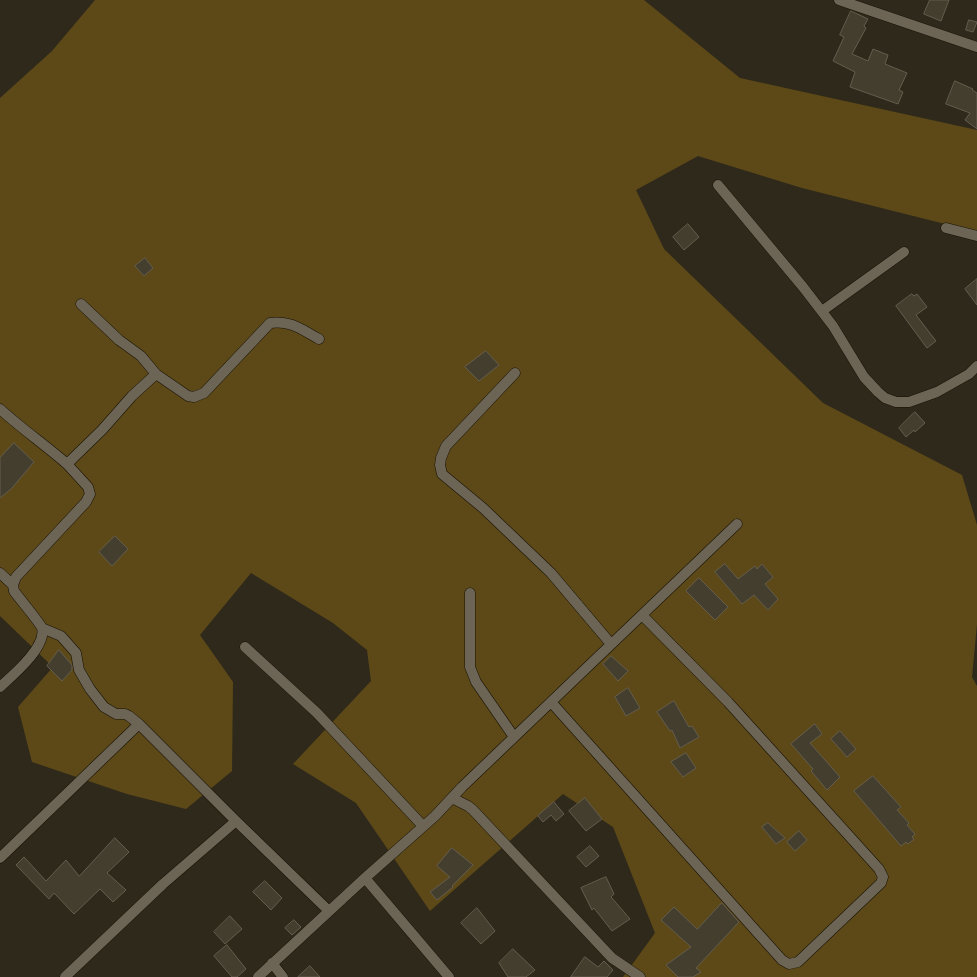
<!DOCTYPE html>
<style>
body{margin:0}
canvas{display:block;background:#2f291b}
</style>
<canvas width="977" height="977"></canvas>
<script>
const context = document.querySelector('canvas').getContext('2d');
context.lineJoin = 'round';
function fillPath(path, color) {
  context.fillStyle = color;
  context.fill(path, 'evenodd');
}
function strokePath(path, color, width, dash) {
  context.strokeStyle = color;
  context.lineWidth = width;
  context.lineCap = dash ? 'butt' : 'round';
  context.setLineDash(dash || []);
  context.stroke(path);
}
const green = new Path2D(`
 M95,0H644L740,78L977,130V232L802,188L698,156L636,190L664,249L823,403L962,475L977,525V624L972,677L977,686V977H623L655,933L613,827L563,794L430,911L356,803L293,764L371,681L367,650L333,623L251,573L200,635L233,682L232,771L186,809L127,794L32,762L18,707L53,667L0,616V98L52,51Z`);
const building = new Path2D(`
 M930,0H949L941,21L924,14Z
 M851,11L868,19L864,26L866,28L852,54L868,61L873,49L888,55L885,64L907,73L899,90L903,92L898,104L850,87L855,72L833,61L844,37L840,35Z
 M969,20L977,22L973,32L966,30Z
 M955,81L973,89L972,90L977,93V129L965,120L970,113L946,104Z
 M688,224L699,237L684,250L673,237Z
 M145,258L153,268L144,276L135,266Z
 M977,279V305L965,289Z
 M912,294L914,296L917,294L927,307L916,315L936,341L927,348L896,306Z
 M486,351L499,365L479,381L465,367Z
 M915,412L925,423L915,432L914,430L906,437L899,428Z
 M14,443L34,462L12,488L0,498V458Z
 M115,536L128,549L112,566L99,552Z
 M725,564L738,579L755,566L757,569L762,564L773,577L765,584L778,599L768,610L754,595L742,604L715,572Z
 M699,578L728,607L715,620L686,591Z
 M59,650L72,665V670L62,681L47,666Z
 M611,656L628,671L618,681L603,664Z
 M628,688L640,708L626,716L615,697Z
 M674,701L689,727L692,726L699,737L680,748L672,730L670,731L657,712Z
 M815,724L822,734L810,743L840,777L827,790L811,771L813,769L791,744Z
 M840,731L856,749L847,757L831,739Z
 M686,753L696,768L683,777L671,762Z
 M873,776L901,807L897,810L909,823L907,825L915,834L912,837L914,839L908,844L906,842L901,846L854,791Z
 M585,798L602,819L586,831L569,811Z
 M554,802L564,814L556,821L551,815L543,822L538,816Z
 M768,823L785,838L776,844L762,827Z
 M799,831L807,840L795,851L787,842Z
 M115,838L129,852L107,873L126,890L113,902L100,889L74,914L54,893L49,899L16,865L24,857L46,881L66,860L79,876Z
 M590,846L599,856L586,867L577,857Z
 M452,848L473,865L452,886L453,887L437,900L430,892L450,877L437,866Z
 M606,877L614,894L611,897L630,919L612,931L594,908L592,910L581,888Z
 M265,881L282,898L271,910L253,892Z
 M722,903L739,922L696,968L701,972L693,977H678L666,965L691,947L661,920L674,907L697,929Z
 M477,908L495,931L481,944L461,923Z
 M230,916L242,929L225,944L214,932Z
 M294,920L301,927L292,935L285,928Z
 M227,945L246,969L237,977H232L214,956Z
 M513,949L535,970L526,977H508L499,963Z
 M585,957L598,967L604,961L613,970L607,977H571Z
 M310,966L320,977H298Z`);
const street = new Path2D(`
 M839,0L977,47
 M718,185L803,287L833,326L864,377L878,392L885,398L896,402H909L937,392L969,374L977,366
 M946,228L977,236
 M81,304L119,340L141,356L156,374
 M822,311L904,252
 M515,373L446,446L441,458L440,465L442,474L483,508L551,573L611,644
 M0,409C21,428 45,445 67,464
 M0,573L13,585
 M470,593V667L476,682L514,737
 M42,628L61,636L76,653L79,670L90,689L104,707L116,714H125L129,716L139,724L236,821L329,911
 M245,647L317,713L423,826
 M0,687C12,676 47,647 42,628C40,623 19,598 14,591L13,585L16,577L86,502L90,494L88,487L67,464L102,430L132,396L156,374L188,396L194,397L204,393L270,323C291,320 302,330 319,339
 M551,702L782,960L789,964L798,962L881,883L883,877L879,869L728,702L642,615
 M452,798L468,806L473,810L612,958L640,977
 M0,858L139,724
 M365,878L449,977
 M272,963L283,977
 M65,977L163,884L236,821
 M258,977L365,878L435,816L462,787L737,524`);
fillPath(green, '#5d4917');
fillPath(building, '#443e2f');
strokePath(building, '#645d4e', 1);
strokePath(street, '#171105', 11);
strokePath(street, '#6c6556', 10);
</script>
